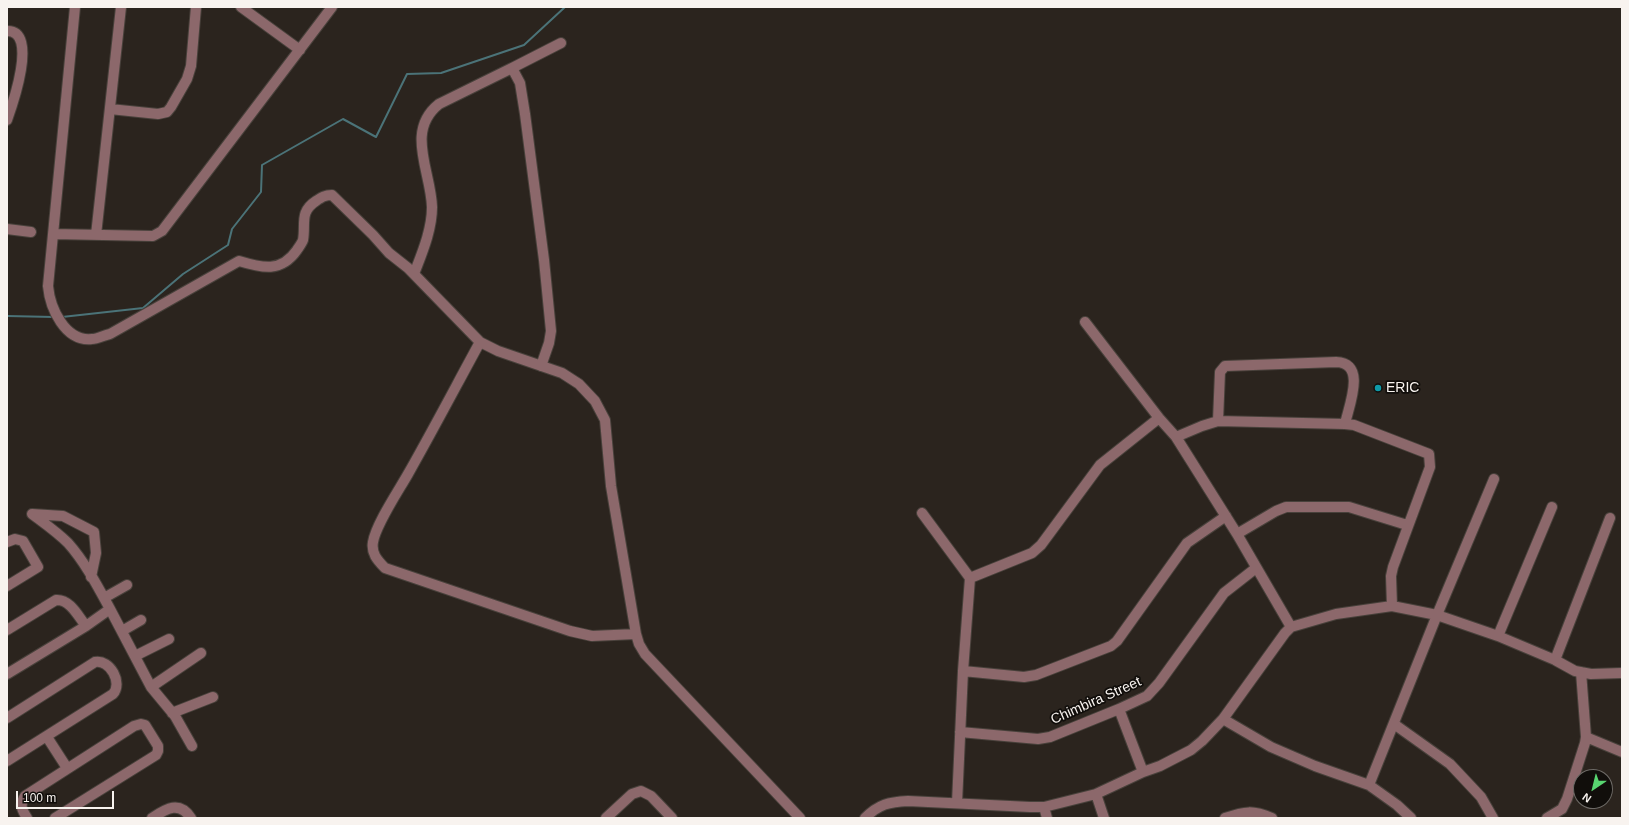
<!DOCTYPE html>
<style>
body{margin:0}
#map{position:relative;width:1629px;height:825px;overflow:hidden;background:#2b241e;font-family:Arial,sans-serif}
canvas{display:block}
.frame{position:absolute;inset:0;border:8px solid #f8f3ef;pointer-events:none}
.north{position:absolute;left:1573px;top:769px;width:40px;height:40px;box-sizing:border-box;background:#110e0b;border:1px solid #6d6a66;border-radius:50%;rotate:215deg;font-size:11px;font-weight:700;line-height:16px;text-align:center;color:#f8f3ef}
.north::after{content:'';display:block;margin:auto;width:14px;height:18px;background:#58d570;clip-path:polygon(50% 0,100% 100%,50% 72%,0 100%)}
.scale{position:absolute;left:16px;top:791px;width:98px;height:18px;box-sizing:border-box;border:2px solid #f8f3ef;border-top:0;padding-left:5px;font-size:12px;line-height:14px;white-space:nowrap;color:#f8f3ef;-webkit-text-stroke:3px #110e0b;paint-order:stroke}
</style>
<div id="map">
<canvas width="1629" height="825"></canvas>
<div class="frame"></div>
<div class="north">N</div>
<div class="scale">100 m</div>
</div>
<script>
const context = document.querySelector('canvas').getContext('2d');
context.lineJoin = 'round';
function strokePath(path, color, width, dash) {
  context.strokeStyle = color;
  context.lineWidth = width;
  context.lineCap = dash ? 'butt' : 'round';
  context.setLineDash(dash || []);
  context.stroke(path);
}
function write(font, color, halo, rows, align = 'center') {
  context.font = font + ' Arial,sans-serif';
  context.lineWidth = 3.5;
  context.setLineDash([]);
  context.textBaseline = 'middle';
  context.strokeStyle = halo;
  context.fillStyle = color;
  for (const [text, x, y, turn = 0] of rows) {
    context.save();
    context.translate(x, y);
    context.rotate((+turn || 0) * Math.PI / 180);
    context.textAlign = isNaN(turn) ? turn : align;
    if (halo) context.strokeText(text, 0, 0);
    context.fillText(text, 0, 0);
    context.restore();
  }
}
const stream = new Path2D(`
 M7,316L54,317
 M62,317L143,308L183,274L228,245L232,229L261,192L262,165L343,119L376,137L407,74L441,73L524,45L565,7`);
const minor = new Path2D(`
 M75,7L48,286C50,308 65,342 92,339C98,339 104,335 110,334L239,261C262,268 281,273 297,250C299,247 302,243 303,240C306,224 299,212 316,201C322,197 325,195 332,195L373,235L389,253L408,268L480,342L498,351L562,373L579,384L595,401L605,420L611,486L636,634L639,644L645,654L800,818
 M241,7L300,50
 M7,31C39,30 12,106 7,120
 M110,109L158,114L167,112L171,107L187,79L191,66L196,7
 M7,229L31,232
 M53,234L153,236L162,231L332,7
 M96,235L121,7
 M414,274C422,253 432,230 432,207C431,171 405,131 439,104L512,68
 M1085,322L1159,418L1176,437L1237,534L1291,627
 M480,342C456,386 433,430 408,474C399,490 376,524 373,542C371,553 377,560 385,568L570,631L592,636L636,634
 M541,366L549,343L551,331L544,260L525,114L520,83L512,68L561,43
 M1218,421L1220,372L1225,366L1336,362C1367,363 1349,405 1345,424
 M1176,437L1202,426L1218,421L1345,424L1354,425L1429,454L1430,467L1393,567L1391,576L1392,606
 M922,513L970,578
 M1237,534L1276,511L1286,507H1349L1407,525
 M7,542L15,539L23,541L38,567L7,586
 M91,577L96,553L94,532L63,516L32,514C44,523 57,532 68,543C85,562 98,587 110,609L151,687L175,716L192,746
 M104,598L127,585
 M7,630L56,600C70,599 78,616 86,626
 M122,631L141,620
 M1498,636L1552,507
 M135,656L169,639
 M1555,660L1610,518
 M963,671L1024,677L1036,675L1111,646L1117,641L1187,543L1226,516
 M7,674L86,626L110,609
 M151,687L201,653
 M1119,709L1143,772
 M172,713L213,697
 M7,718L95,662C110,659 123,683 113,694L7,761
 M1223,719L1271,747L1315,766L1369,785L1397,805L1411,818
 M1394,724L1450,764L1481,797L1493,818
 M960,732L1038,739L1050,737L1119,709L1147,696L1159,683L1224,593L1256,568
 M47,737L67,768
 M1586,737L1622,752
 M1369,785L1437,615L1494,479
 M1096,794L1104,818
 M957,803L963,671L970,578L1032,553L1041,545L1100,465L1159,418
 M1044,807L1047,818
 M27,818C22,810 19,805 25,796L134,726L141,724L145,725L158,746V751L156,755L55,818
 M152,818C166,809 179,800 191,818
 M606,818L632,794L641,791L651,796L672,818
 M865,818C879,804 889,802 908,801L1030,807H1044L1096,794L1143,772L1160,766L1191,750L1202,741L1223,719L1285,633L1291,627L1336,614L1392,606L1437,615L1498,636L1555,660L1575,671L1591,674L1622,673
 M1225,818C1245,811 1253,810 1272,818
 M1547,818L1562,809L1567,799L1585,743L1586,737L1581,672`);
const markers = [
 [1378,388,4,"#0f9aa8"]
];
const poiNames = [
 ["ERIC",1386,388]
];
const streetNames = [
 ["Chimbira Street",1096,701,-24]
];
strokePath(stream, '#4b7378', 2);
strokePath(minor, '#48413b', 12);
strokePath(minor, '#8c686b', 10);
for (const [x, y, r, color] of markers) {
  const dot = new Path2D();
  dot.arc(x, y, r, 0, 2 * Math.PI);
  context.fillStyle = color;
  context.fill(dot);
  strokePath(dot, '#110e0b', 1.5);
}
write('14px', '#f8f3ef', '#110e0b', poiNames, 'left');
write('14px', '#f8f3ef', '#110e0b', streetNames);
</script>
